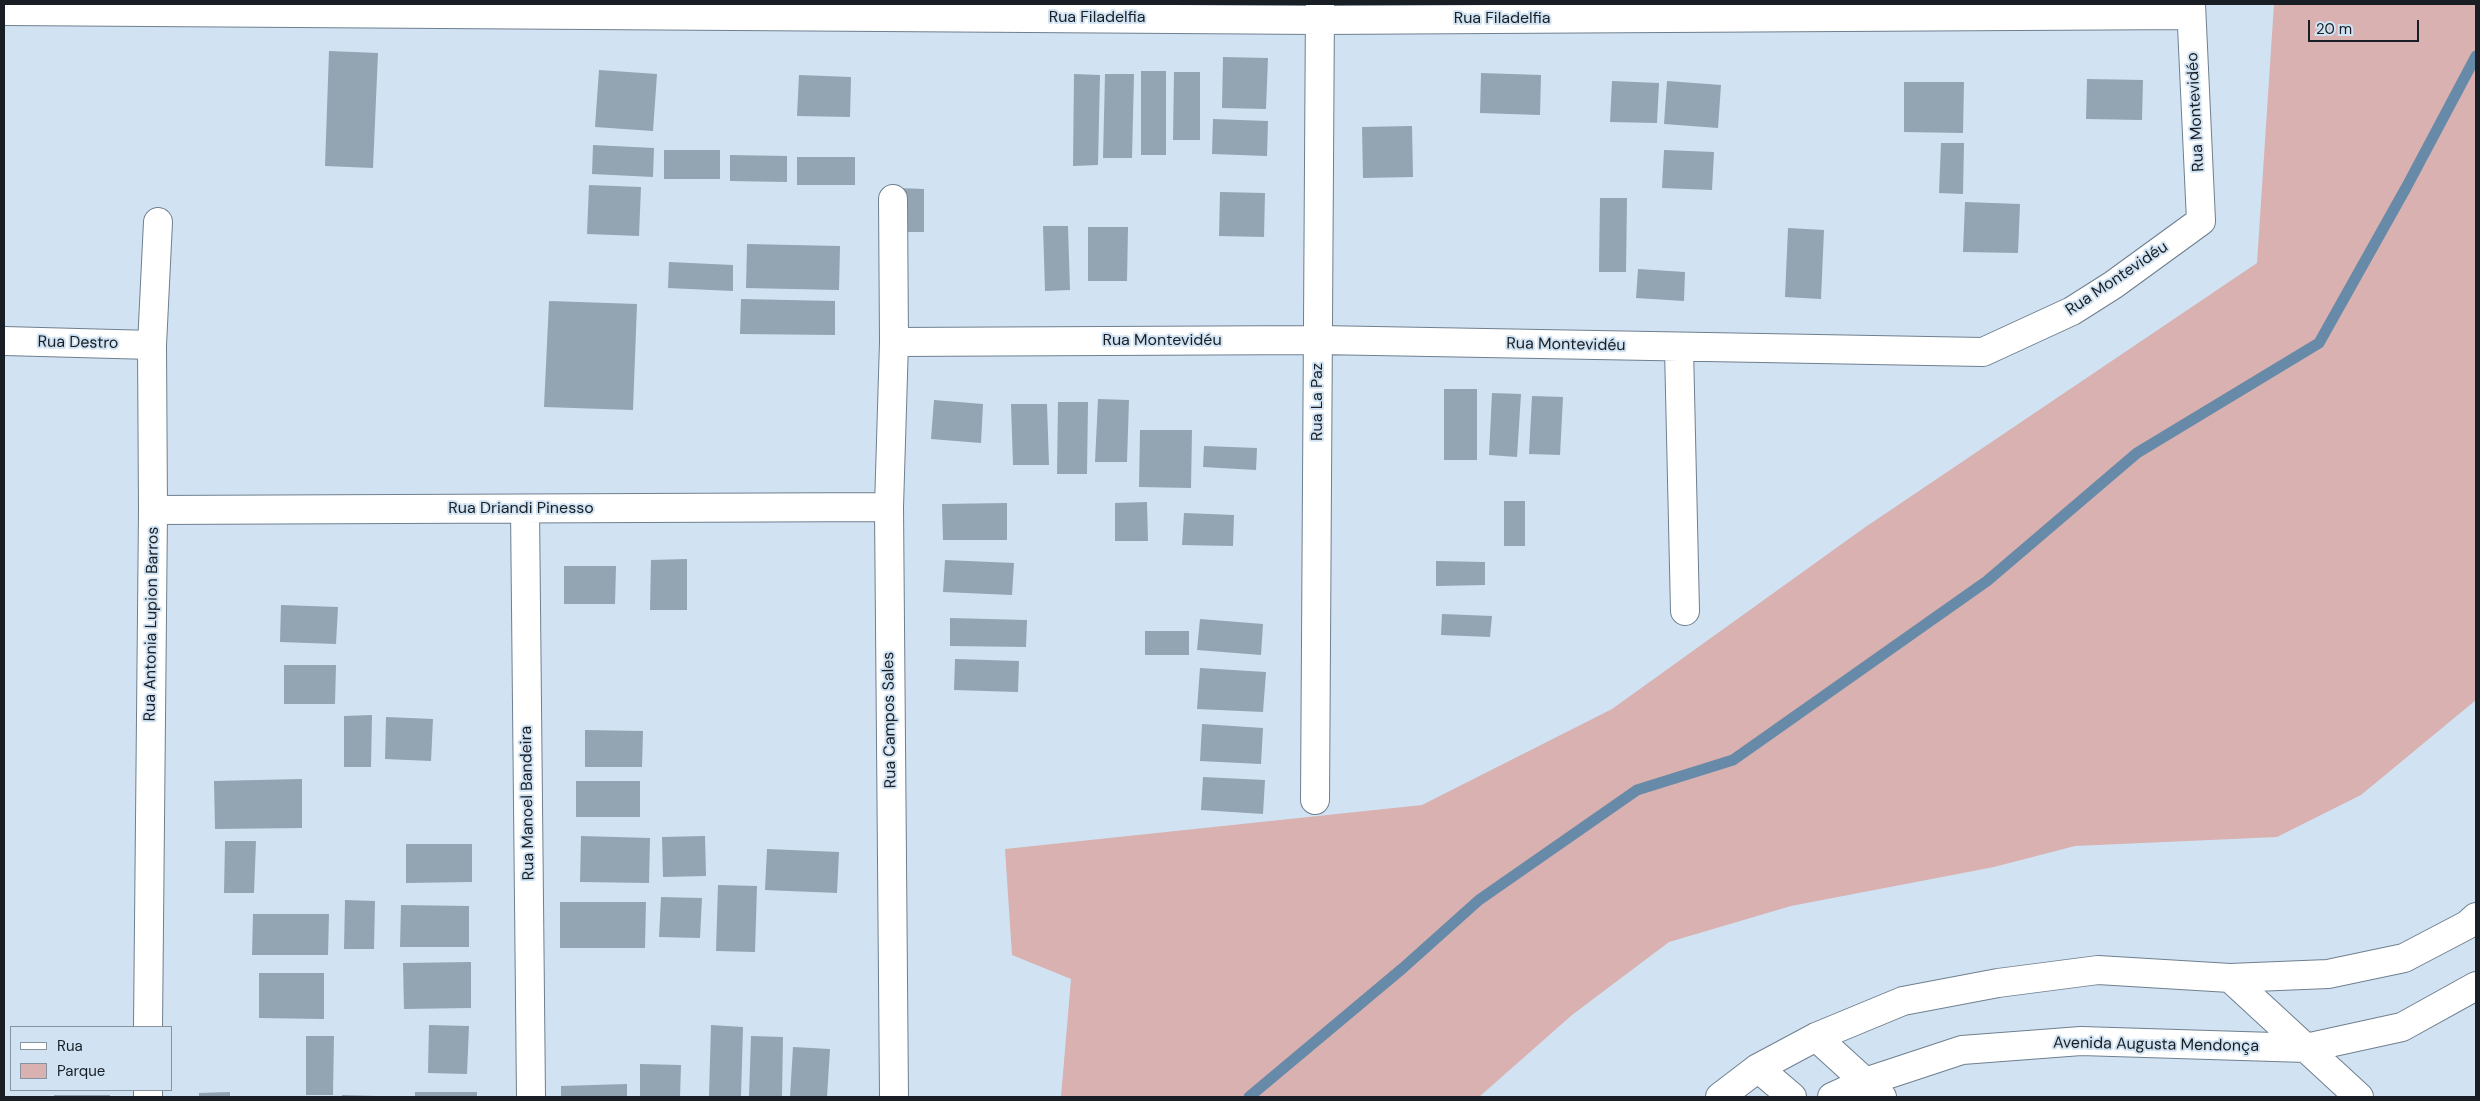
<!DOCTYPE html>
<meta charset="utf-8">
<style>
body{margin:0}
#map{position:relative;width:2480px;height:1101px;overflow:hidden;background:#d1e3f3;font-family:"DM Sans",sans-serif}
canvas{display:block}
.frame{position:absolute;inset:0;border:5px solid #181e24;pointer-events:none}
.legend{position:absolute;left:10px;top:1026px;width:162px;height:65px;box-sizing:border-box;background:#d1e3f3;border:1px solid #8794a0;margin:0;padding:6px 9px;list-style:none;font-size:15px;color:#181e24}
.legend li{display:flex;align-items:center;gap:10px;height:25px}
.legend b{width:25px;border:1px solid #8794a0}
.scale{position:absolute;left:2308px;top:20px;width:111px;height:22px;box-sizing:border-box;border:2px solid #181e24;border-top:0;padding-left:6px;font-size:15px;line-height:18px;white-space:nowrap;color:#181e24;-webkit-text-stroke:4px #d1e3f3;paint-order:stroke}
</style>
<div id="map">
<canvas width="2480" height="1101"></canvas>
<div class="frame"></div>
<ul class="legend">
<li><b style="height:6px;background:#fff"></b>Rua</li>
<li><b style="height:14px;background:#d8b1b0"></b>Parque</li>
</ul>
<div class="scale">20 m</div>
</div>
<script>
const context = document.querySelector('canvas').getContext('2d');
context.lineJoin = 'round';
function fillPath(path, color) {
  context.fillStyle = color;
  context.fill(path, 'evenodd');
}
function strokePath(path, color, width, dash) {
  context.strokeStyle = color;
  context.lineWidth = width;
  context.lineCap = dash ? 'butt' : 'round';
  context.setLineDash(dash || []);
  context.stroke(path);
}
function write(font, color, halo, rows, align = 'center') {
  context.font = font + ' "DM Sans",sans-serif';
  context.lineWidth = 4;
  context.setLineDash([]);
  context.textBaseline = 'middle';
  context.strokeStyle = halo;
  context.fillStyle = color;
  for (const [text, x, y, turn = 0] of rows) {
    context.save();
    context.translate(x, y);
    context.rotate((+turn || 0) * Math.PI / 180);
    context.textAlign = isNaN(turn) ? turn : align;
    if (halo) context.strokeText(text, 0, 0);
    context.fillText(text, 0, 0);
    context.restore();
  }
}
const green = new Path2D(`
 M2274,4H2476V700L2361,795L2277,837L2075,846L1994,867L1791,906L1669,942L1572,1015L1479,1097H1061L1071,979L1012,955L1005,849L1422,805L1612,709L1864,528L2257,263Z`);
const stream = new Path2D(`
 M1249,1097L1403,968L1479,900L1637,790L1733,760L1987,581L2137,453L2319,343L2407,186L2476,56`);
const building = new Path2D(`
 M329,51L378,53L373,168L325,166Z
 M1223,57L1268,58L1266,109L1222,108Z
 M599,70L657,74L653,131L595,127Z
 M1141,71H1166V155H1141Z
 M1174,72H1200V140H1173Z
 M1481,73L1541,75L1540,115L1480,113Z
 M1074,74L1100,75L1098,165L1073,166Z
 M1105,74H1134L1132,158H1103Z
 M799,75L851,77L850,117L797,116Z
 M2087,79L2143,80L2142,120L2086,119Z
 M1612,81L1659,83L1657,123L1610,122Z
 M1667,81L1721,85L1718,128L1664,124Z
 M1904,82H1964L1963,133L1904,132Z
 M1213,119L1268,121L1267,156L1212,154Z
 M1412,126L1413,177L1363,178L1362,127Z
 M1941,143H1964L1963,194L1939,193Z
 M593,145L654,148L653,177L592,174Z
 M664,150H720V179H664Z
 M1664,150L1714,152L1712,190L1662,188Z
 M730,155L787,156V182L730,181Z
 M797,157H855V185H797Z
 M589,185L641,187L639,236L587,234Z
 M898,188L924,189V232H898Z
 M1220,192L1265,193L1264,237L1219,236Z
 M1600,198H1627L1626,272H1599Z
 M1965,202L2020,204L2018,253L1963,252Z
 M1043,226H1068L1070,290L1045,291Z
 M1088,227H1128L1127,281H1088Z
 M1788,228L1824,230L1821,299L1785,297Z
 M747,244L840,246L839,290L746,288Z
 M669,262L733,265V291L668,288Z
 M1638,269L1685,272L1684,301L1636,298Z
 M741,299L835,301V335L740,334Z
 M549,301L637,304L633,410L544,407Z
 M1444,389H1477V460H1444Z
 M1492,393L1521,394L1517,457L1489,455Z
 M1532,396L1563,397L1560,455L1529,454Z
 M1098,399L1129,400L1127,462H1095Z
 M934,400L983,404L981,443L931,439Z
 M1058,402H1088L1087,474H1057Z
 M1011,404H1047L1049,465H1013Z
 M1140,430H1192L1191,488L1139,487Z
 M1204,446L1257,448L1256,470L1203,467Z
 M1504,501H1525V546H1504Z
 M1147,502L1148,541H1115V503Z
 M1007,503V540H943L942,504Z
 M1184,513L1234,515L1233,546L1182,545Z
 M687,559V610H650L651,560Z
 M945,560L1014,563L1012,595L943,592Z
 M1436,561L1485,562V585L1436,586Z
 M564,566H616L615,604H564Z
 M281,605L338,607L336,644L280,642Z
 M1442,614L1492,616L1490,637L1441,635Z
 M950,618L1027,620L1026,647L950,646Z
 M1200,619L1263,624L1261,655L1197,650Z
 M1145,631H1189V655H1145Z
 M955,659L1019,661L1018,692L954,690Z
 M284,665H336L335,704H284Z
 M1200,668L1266,672L1263,712L1197,709Z
 M372,715L371,767H344V716Z
 M386,717L433,719L431,761L385,759Z
 M1202,724L1263,728L1261,764L1200,761Z
 M585,730L643,731L642,767H585Z
 M1203,777L1265,780L1263,814L1201,810Z
 M302,779V828L215,829L214,781Z
 M576,781H640V817H576Z
 M581,836L650,838L649,883L580,882Z
 M705,836L706,876L663,877L662,837Z
 M225,841H256L254,893H224Z
 M406,844H472V882L406,883Z
 M767,849L839,852L837,893L765,890Z
 M718,885L757,886L755,952L716,951Z
 M661,897L702,898L700,938L659,937Z
 M345,900L375,901L374,949H344Z
 M560,902H646L645,948H560Z
 M401,905L469,906V947H400Z
 M253,914H329L328,955H252Z
 M471,962V1008L404,1009L403,963Z
 M259,973H324V1019L259,1018Z
 M429,1025L469,1026L467,1074L428,1073Z
 M711,1025L743,1027L741,1097L709,1096Z
 M306,1036H334L333,1095H306Z
 M751,1036L783,1037L782,1096H749Z
 M793,1047L830,1049L827,1097H790Z
 M640,1064L681,1065L680,1097H640Z
 M627,1084V1097H561V1086Z
 M230,1092V1097H199V1093Z
 M415,1092H477V1097H415Z
 M54,1095H110V1097H54Z
 M342,1095L378,1096V1097H342Z`);
const street = new Path2D(`
 M4,11L1320,20L2191,15
 M893,199L894,342L889,507L894,1097
 M4,341L152,345
 M894,342L1319,340L1983,352L2072,311L2113,285L2201,221L2191,4
 M1679,348L1685,611
 M525,509L531,1097
 M153,510L889,507
 M1315,800L1320,4
 M2230,978L2359,1097
 M148,1027L153,510L152,345L158,222
 M1816,1037L1882,1097
 M1758,1068L1792,1097
 M148,1097V1090
 M1720,1097L1758,1068L1816,1037L1903,1001L1998,983L2098,970L2230,978L2328,974L2404,958L2467,925L2476,917
 M1832,1097L1865,1082L1962,1050L2081,1041L2306,1048L2402,1027L2476,986`);
const streetNames = [
 ["Rua Filadelfia",1097,18],
 ["Rua Filadelfia",1502,19],
 ["Rua Montevidéo",2196,112,-93],
 ["Rua Montevidéu",2117,279,-34],
 ["Rua Montevidéu",1162,341],
 ["Rua Destro",78,343,1],
 ["Rua Montevidéu",1566,345,1],
 ["Rua La Paz",1318,402,-90],
 ["Rua Driandi Pinesso",521,509],
 ["Rua Antonia Lupion Barros",152,624,-89],
 ["Rua Campos Sales",890,720,-91],
 ["Rua Manoel Bandeira",528,803,-91],
 ["Avenida Augusta Mendonça",2156,1045,1]
];
fillPath(green, '#d8b1b0');
strokePath(stream, '#678aa8', 11);
fillPath(building, '#93a4b3');
strokePath(street, '#6f7f8e', 30);
strokePath(street, '#fff', 28);
write('16px', '#181e24', '#d1e3f3', streetNames);
</script>
